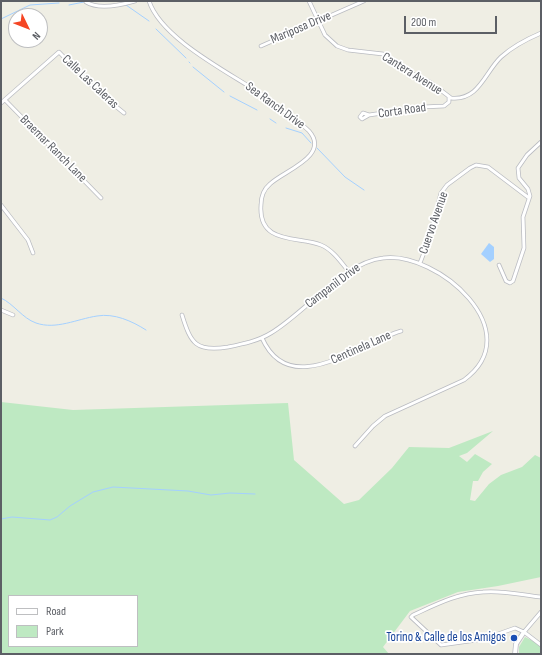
<!DOCTYPE html>
<style>
body{margin:0}
#map{position:relative;width:542px;height:655px;overflow:hidden;background:#efeee4;font-family:"Sofia Sans Condensed",sans-serif}
canvas{display:block}
.frame{position:absolute;inset:0;border:2px solid #5c5f65;pointer-events:none}
.legend{position:absolute;left:8px;top:595px;width:130px;height:52px;box-sizing:border-box;background:#fff;border:1px solid #bebfc1;margin:0;padding:5px 7px;list-style:none;font-size:12px;color:#5c5f65}
.legend li{display:flex;align-items:center;gap:8px;height:20px}
.legend b{width:20px;border:1px solid #bebfc1}
.north{position:absolute;left:8px;top:8px;width:40px;height:40px;box-sizing:border-box;background:#fff;border:1px solid #bebfc1;border-radius:50%;rotate:133deg;font-size:11px;font-weight:700;line-height:16px;text-align:center;color:#5c5f65}
.north::after{content:'';display:block;margin:auto;width:14px;height:18px;background:#f54624;clip-path:polygon(50% 0,100% 100%,50% 72%,0 100%)}
.scale{position:absolute;left:404px;top:16px;width:93px;height:18px;box-sizing:border-box;border:2px solid #5c5f65;border-top:0;padding-left:5px;font-size:12px;line-height:14px;white-space:nowrap;color:#5c5f65;-webkit-text-stroke:3px #fff;paint-order:stroke}
</style>
<div id="map">
<canvas width="542" height="655"></canvas>
<div class="frame"></div>
<ul class="legend">
<li><b style="height:5px;background:#fff"></b>Road</li>
<li><b style="height:11px;background:#bee9c2"></b>Park</li>
</ul>
<div class="north">N</div>
<div class="scale">200 m</div>
</div>
<script>
const context = document.querySelector('canvas').getContext('2d');
context.lineJoin = 'round';
function fillPath(path, color) {
  context.fillStyle = color;
  context.fill(path, 'evenodd');
}
function strokePath(path, color, width, dash) {
  context.strokeStyle = color;
  context.lineWidth = width;
  context.lineCap = dash ? 'butt' : 'round';
  context.setLineDash(dash || []);
  context.stroke(path);
}
function write(font, color, halo, rows, align = 'center') {
  context.font = font + ' "Sofia Sans Condensed",sans-serif';
  context.lineWidth = 3.5;
  context.setLineDash([]);
  context.textBaseline = 'middle';
  context.strokeStyle = halo;
  context.fillStyle = color;
  for (const [text, x, y, turn = 0] of rows) {
    context.save();
    context.translate(x, y);
    context.rotate((+turn || 0) * Math.PI / 180);
    context.textAlign = isNaN(turn) ? turn : align;
    if (halo) context.strokeText(text, 0, 0);
    context.fillText(text, 0, 0);
    context.restore();
  }
}
const green = new Path2D(`
 M1,402L73,410L288,403L294,460L344,504L359,500L392,468L409,447L449,448L493,431L467,453L459,456L467,462L475,454L492,464L483,472L478,481H473L470,500L475,501L489,484L501,475L522,467L535,455L541,458V577L498,586L458,592L410,611L383,647L389,654H1ZM9,596H137V646H9Z
 M525,637L541,645V654H519V647Z`);
const water = new Path2D(`
 M489,243L494,247V259L490,262L481,254Z`);
const stream = new Path2D(`
 M87,2L93,1
 M69,5L84,2
 M126,5L149,21
 M1,19L30,5L59,3
 M156,29L186,58
 M189,62L190,63
 M193,67L224,92
 M230,96L257,110
 M270,119L276,123
 M286,128L302,133L311,143
 M317,148L345,177L364,190
 M1,298C14,304 22,318 36,323C56,330 77,319 97,316C114,313 132,321 146,330
 M1,519L12,517L50,520L57,517L70,506L93,492L113,487L188,491L211,495L230,493L255,494
 M353,654H368`);
const street = new Path2D(`
 M149,1C161,38 226,71 258,92C268,99 278,107 287,114C294,119 303,125 309,131C331,156 283,171 270,184C264,189 261,197 261,205C258,245 298,236 321,245C333,250 341,262 349,272
 M309,1L325,35L337,46L348,50L383,54L407,71L430,82L451,98C479,101 485,72 501,57C512,47 527,39 541,33
 M86,2C99,10 121,5 135,1
 M261,46L364,1
 M5,100L101,198
 M1,103L59,52L98,92L124,113
 M369,115L362,119L360,117L363,113L369,115L423,107L444,106L449,102V97
 M1,205L28,240L33,253
 M420,263L427,245L441,193L447,185L470,168L476,165L488,167L529,198
 M499,265L506,281L510,283L513,281L524,248L523,217L530,196L528,189L519,178L518,168L527,155L541,142
 M1,310L13,315
 M182,315C191,344 196,352 228,347C243,344 258,341 271,333C305,313 344,262 383,258C438,251 530,332 464,380L385,416L373,426L355,446
 M262,338C290,401 359,343 401,331
 M541,597C522,595 502,590 483,592C458,593 435,605 413,615L411,617L441,645L484,639L515,628L524,632L541,645
 M524,632L541,612`);
const secondary = new Path2D(`
 M515,654L516,644L524,632`);
const markers = [
 [514,638,4,"#1a4fb4"]
];
const streetNames = [
 ["Mariposa Drive",301,28,-23],
 ["Cantera Avenue",412,74,32],
 ["Calle Las Caleras",90,82,43],
 ["Sea Ranch Drive",275,106,36],
 ["Corta Road",402,111,-8],
 ["Braemar Ranch Lane",53,149,45],
 ["Cuervo Avenue",434,223,-71],
 ["Campanil Drive",333,286,-37],
 ["Centinela Lane",361,348,-24]
];
const transitNames = [
 ["Torino & Calle de los Amigos",506,638]
];
fillPath(green, '#bee9c2');
fillPath(water, '#a4d0ff');
strokePath(stream, '#a4d0ff', 1);
strokePath(street, '#b9bbc1', 4.5);
strokePath(secondary, '#b9bcc3', 5.5);
strokePath(street, '#fff', 3);
strokePath(secondary, '#fff', 4);
for (const [x, y, r, color] of markers) {
  const dot = new Path2D();
  dot.arc(x, y, r, 0, 2 * Math.PI);
  context.fillStyle = color;
  context.fill(dot);
  strokePath(dot, '#fff', 1.5);
}
write('13px', '#5c5f65', '#fff', streetNames);
write('13px', '#164399', '#fff', transitNames, 'right');
</script>
